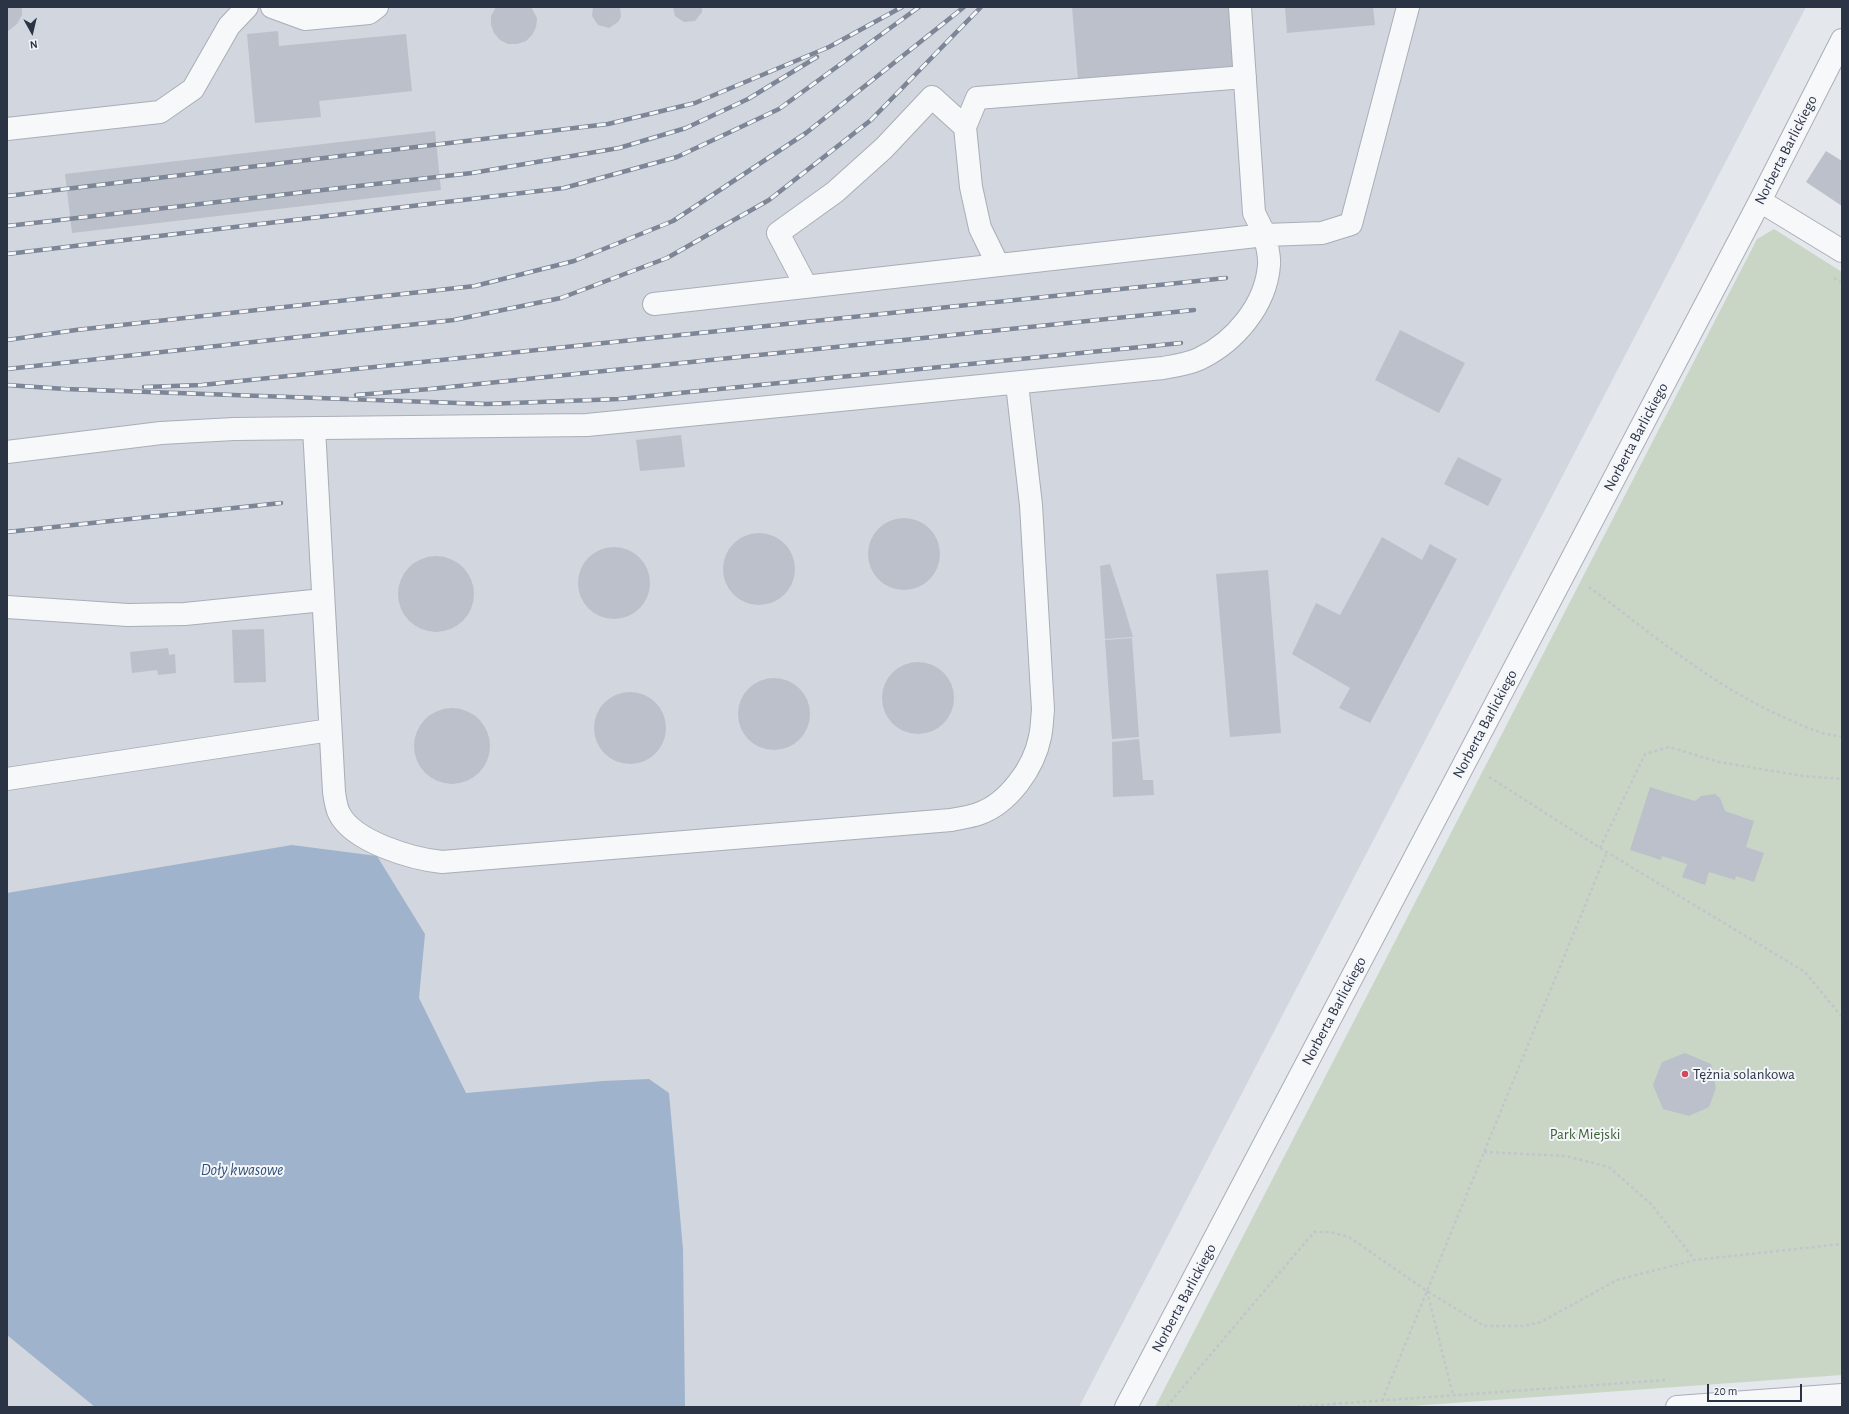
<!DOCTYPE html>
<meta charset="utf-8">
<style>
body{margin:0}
#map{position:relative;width:1849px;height:1414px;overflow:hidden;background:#e4e7ec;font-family:"Alegreya Sans",sans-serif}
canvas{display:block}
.frame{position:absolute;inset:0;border:8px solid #2b3445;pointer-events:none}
.north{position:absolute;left:12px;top:12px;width:40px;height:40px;-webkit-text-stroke:3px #f4f6f9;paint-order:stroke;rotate:172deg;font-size:11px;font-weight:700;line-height:16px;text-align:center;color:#2b3445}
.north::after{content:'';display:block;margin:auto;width:14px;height:18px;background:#2b3445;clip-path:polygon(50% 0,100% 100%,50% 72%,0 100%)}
.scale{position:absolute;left:1707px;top:1384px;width:95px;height:18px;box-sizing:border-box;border:2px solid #2b3445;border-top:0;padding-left:5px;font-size:12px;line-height:14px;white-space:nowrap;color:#2b3445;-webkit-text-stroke:3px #f4f6f9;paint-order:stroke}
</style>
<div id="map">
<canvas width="1849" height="1414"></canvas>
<div class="frame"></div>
<div class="north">N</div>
<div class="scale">20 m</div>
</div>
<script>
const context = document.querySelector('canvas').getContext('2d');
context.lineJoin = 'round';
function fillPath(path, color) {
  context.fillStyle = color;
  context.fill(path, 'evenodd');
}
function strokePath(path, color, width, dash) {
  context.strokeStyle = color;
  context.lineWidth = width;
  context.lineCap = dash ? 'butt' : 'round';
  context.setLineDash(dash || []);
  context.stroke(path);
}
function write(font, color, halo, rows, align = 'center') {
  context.font = font + ' "Alegreya Sans",sans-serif';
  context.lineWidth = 4;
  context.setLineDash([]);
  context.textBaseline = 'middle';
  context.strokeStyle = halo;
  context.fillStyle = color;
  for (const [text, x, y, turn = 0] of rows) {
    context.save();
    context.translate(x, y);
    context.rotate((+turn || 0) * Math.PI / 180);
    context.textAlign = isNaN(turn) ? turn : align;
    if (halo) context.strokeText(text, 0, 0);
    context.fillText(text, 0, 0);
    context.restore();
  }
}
const built = new Path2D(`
 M7,7H1806L1079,1407H7Z`);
const green = new Path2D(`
 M1774,229L1842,272V1375L1398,1407H1155L1757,239Z`);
const water = new Path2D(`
 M292,845L377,856L425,934L419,998L466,1093L603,1081L649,1079L669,1093L683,1249L685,1407H95L7,1335V893Z`);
const building = new Path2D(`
 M7,7H22V15L17,24L7,32Z
 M496,7H531L537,18L536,27L532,35L526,41L517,44H508L500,40L494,33L491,25V16Z
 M593,7H620L621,17L618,22L609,28L598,25L592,16Z
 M673,7H702V12L695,21L684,22L675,16Z
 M1072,7H1230L1235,68L1078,80Z
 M1285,7H1373L1375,25L1287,33Z
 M278,31L279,46L406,34L412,91L319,101L321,117L255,123L247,34Z
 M435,131L441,190L72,233L65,174Z
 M1826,151L1842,161V206L1806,182Z
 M1400,330L1465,363L1439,413L1375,380Z
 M681,435L685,467L640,471L636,440Z
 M1458,457L1502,479L1488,506L1444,484Z
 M868 554a36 36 0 1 1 72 0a36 36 0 1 1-72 0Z
 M723 569a36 36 0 1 1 72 0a36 36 0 1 1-72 0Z
 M1382,537L1422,560L1430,544L1457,559L1370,723L1339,708L1350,688L1292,654L1316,603L1340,615Z
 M578 583a36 36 0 1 1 72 0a36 36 0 1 1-72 0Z
 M398 594a38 38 0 1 1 76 0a38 38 0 1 1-76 0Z
 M1110,564L1124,607L1133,637L1105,639L1100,566Z
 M1268,570L1281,733L1230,737L1216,574Z
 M264,629L266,682L234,683L232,630Z
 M1132,638L1139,737L1112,739L1105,640Z
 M168,648L169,655L175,654L176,673L158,675L157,670L132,673L130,652Z
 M882 698a36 36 0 1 1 72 0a36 36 0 1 1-72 0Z
 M738 714a36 36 0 1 1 72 0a36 36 0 1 1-72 0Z
 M594 728a36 36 0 1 1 72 0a36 36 0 1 1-72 0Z
 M414 746a38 38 0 1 1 76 0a38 38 0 1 1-76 0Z
 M1139,739L1143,780H1153L1154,795L1113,797L1112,742Z
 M1650,787L1695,801L1701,796L1715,794L1720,798L1725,811L1754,821L1746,847L1764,853L1754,882L1736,876L1735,880L1709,872L1705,885L1682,877L1687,864L1662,856L1661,860L1630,850Z
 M1685,1053L1711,1064L1716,1088L1709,1107L1689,1116L1663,1109L1653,1085L1662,1062Z`);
const path = new Path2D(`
 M1834,278L1842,283
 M1589,587C1652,634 1715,688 1788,719C1807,728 1821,734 1842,737
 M1489,777L1600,848L1805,972L1841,1016L1842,1020
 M1600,848L1645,754L1669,747L1719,762L1803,776L1842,779
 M1484,1152L1566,1156L1609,1167L1651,1204L1695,1260
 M1427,1291L1453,1395
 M1382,1401L1607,852
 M1168,1407V1405L1314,1232H1330L1349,1237L1427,1291L1484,1326H1524L1541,1322L1617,1280L1695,1260L1842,1244
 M1291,1407L1666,1380`);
const minor = new Path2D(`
 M272,7L305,19L369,13L377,7
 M1240,7L1254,213L1265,235L1322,233L1351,224L1408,7
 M965,127L977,98L1245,77
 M7,129L160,112L193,89L229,26L247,7
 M1760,201L1842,251
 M806,286L778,233L835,192L884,148L932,97L965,127L971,187L980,228L998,265
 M314,428L334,792C335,799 336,807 339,813C353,842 413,859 442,862L951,820C960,818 970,817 978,814C1008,804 1034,768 1040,737C1042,728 1042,719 1043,710L1031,505L1017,384
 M7,452L161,433L234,429L587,425L1163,368C1175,366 1188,364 1199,359C1235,342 1266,305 1269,265C1270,255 1266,244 1265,235L654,304
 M7,607L128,615L185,614L323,600
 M7,779L330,730
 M1126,1407L1760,201L1842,40
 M1677,1407L1842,1395`);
const rail = new Path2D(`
 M7,196L608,124L695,103L829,47L902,7
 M7,226L472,173L619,148L686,128L748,99L817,57
 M7,254L564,188L677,157L779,109L919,7
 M7,340L76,330L475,286L574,261L673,221L806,133L964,7
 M7,369L454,320L561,298L667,258L769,200L871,120L981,7
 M7,385L65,389L486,404L619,399L1181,343
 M144,387L202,385L1226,278
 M356,395L430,389L1194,310
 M7,532L281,503`);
const markers = [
 [1685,1074,4,"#d1495b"]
];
const streetNames = [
 ["Norberta Barlickiego",1786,150,-63],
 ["Norberta Barlickiego",1636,437,-62],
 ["Norberta Barlickiego",1485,724,-62],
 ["Norberta Barlickiego",1334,1011,-62],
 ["Norberta Barlickiego",1184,1298,-62]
];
const poiNames = [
 ["Tężnia solankowa",1693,1074]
];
const parkNames = [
 ["Park Miejski",1585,1134]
];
const waterNames = [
 ["Doły kwasowe",242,1170]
];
fillPath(built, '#d2d6de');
fillPath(green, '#c9d6c5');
fillPath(water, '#9fb4cc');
fillPath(building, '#bbc0ca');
strokePath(minor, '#a9aeb7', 24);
strokePath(path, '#c2c5cb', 2.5, [3, 3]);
strokePath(minor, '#f7f8fa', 22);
strokePath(rail, '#7d8696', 4.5);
strokePath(rail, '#f4f6f9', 3, [9]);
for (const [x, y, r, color] of markers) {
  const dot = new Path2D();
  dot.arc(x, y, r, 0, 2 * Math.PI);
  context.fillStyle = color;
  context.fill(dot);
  strokePath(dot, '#f4f6f9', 1.5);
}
write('15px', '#2b3445', '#f4f6f9', streetNames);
write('15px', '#2b3445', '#f4f6f9', poiNames, 'left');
write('15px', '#3f6138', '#f4f6f9', parkNames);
write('italic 16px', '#34527a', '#f4f6f9', waterNames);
</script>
